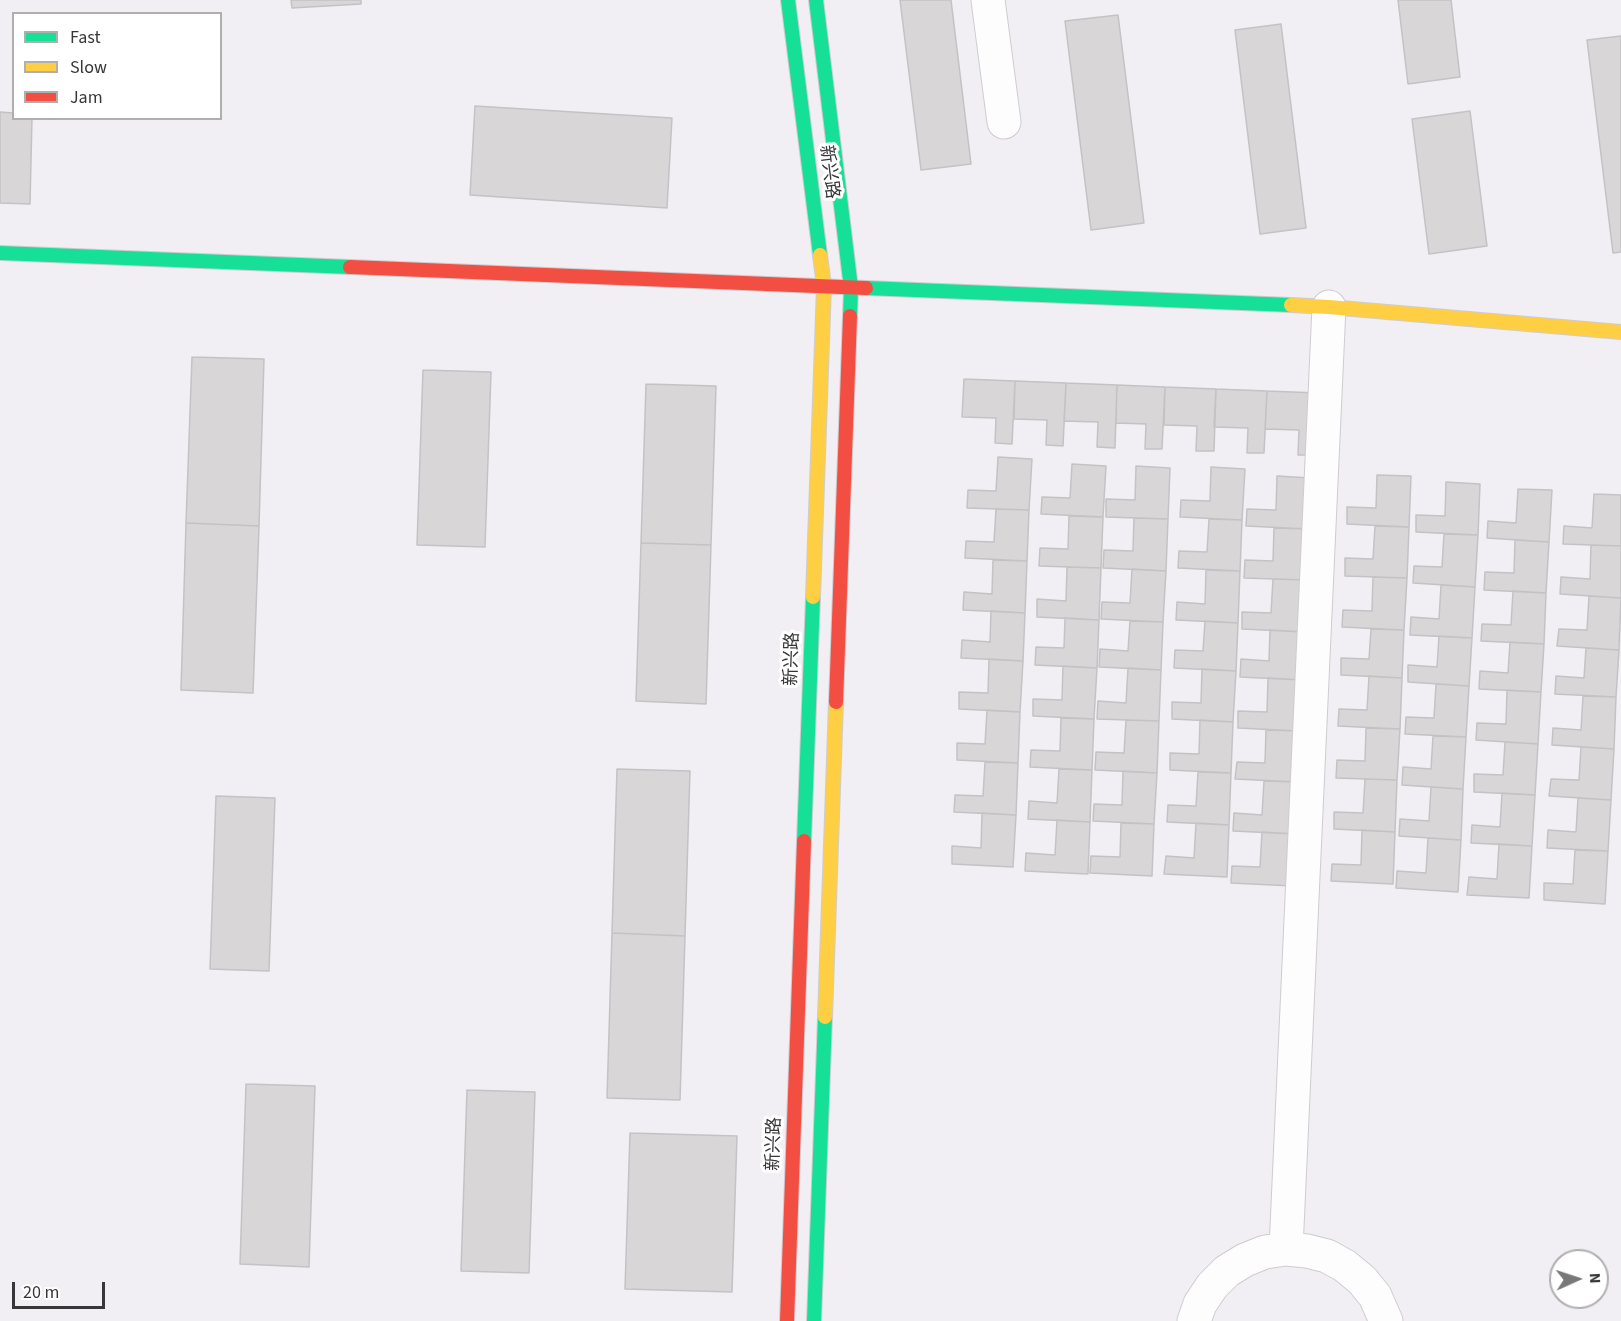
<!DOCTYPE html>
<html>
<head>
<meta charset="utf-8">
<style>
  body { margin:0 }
  #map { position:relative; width:1621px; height:1321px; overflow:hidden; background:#f1eff3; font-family:"Source Sans 3",sans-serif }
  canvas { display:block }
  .legend { position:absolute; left:12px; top:12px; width:210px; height:108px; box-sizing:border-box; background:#fff; border:2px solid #afafaf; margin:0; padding:8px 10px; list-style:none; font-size:18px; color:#373638 }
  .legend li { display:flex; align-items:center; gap:12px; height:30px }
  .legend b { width:30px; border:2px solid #afafaf }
  .north { position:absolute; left:1549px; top:1249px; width:60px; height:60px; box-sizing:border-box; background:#fff; border:2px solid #afafaf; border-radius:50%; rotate:87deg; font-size:16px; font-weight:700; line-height:24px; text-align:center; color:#373638 }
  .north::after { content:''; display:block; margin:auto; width:21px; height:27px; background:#787779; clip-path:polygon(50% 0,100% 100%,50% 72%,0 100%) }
  .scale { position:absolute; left:12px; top:1282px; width:93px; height:27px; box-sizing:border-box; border:3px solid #373638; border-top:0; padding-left:8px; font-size:18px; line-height:21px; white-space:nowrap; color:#373638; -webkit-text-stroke:4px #fff; paint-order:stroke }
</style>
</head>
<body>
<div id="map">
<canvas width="1621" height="1321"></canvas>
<ul class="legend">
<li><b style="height:8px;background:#16e098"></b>Fast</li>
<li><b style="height:8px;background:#ffcf43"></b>Slow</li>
<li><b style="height:8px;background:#f24e42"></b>Jam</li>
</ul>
<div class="north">N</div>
<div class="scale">20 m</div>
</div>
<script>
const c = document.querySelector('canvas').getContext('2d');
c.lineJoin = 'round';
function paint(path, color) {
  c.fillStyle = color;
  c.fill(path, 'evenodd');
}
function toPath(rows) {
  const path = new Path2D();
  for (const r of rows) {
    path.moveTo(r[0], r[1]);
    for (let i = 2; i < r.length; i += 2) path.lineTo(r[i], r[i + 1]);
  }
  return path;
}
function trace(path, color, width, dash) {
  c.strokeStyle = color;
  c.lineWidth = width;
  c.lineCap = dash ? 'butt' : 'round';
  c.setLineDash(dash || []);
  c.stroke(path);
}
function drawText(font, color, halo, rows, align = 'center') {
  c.font = font + ' "Source Sans 3","Noto Sans SC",sans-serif';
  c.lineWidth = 6;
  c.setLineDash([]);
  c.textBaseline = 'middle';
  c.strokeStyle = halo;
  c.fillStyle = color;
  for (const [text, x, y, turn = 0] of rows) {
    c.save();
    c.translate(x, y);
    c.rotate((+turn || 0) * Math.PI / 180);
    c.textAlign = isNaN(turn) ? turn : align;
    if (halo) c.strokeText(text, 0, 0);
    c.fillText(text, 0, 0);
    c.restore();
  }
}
const building = toPath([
  [291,0,361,0,361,4,292,8,291,0],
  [900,0,951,0,971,164,921,170,900,0],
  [1398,0,1451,0,1460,77,1408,84,1398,0],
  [1118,15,1144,223,1091,230,1065,21,1118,15],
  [1281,24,1306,228,1260,234,1235,30,1281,24],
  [1621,36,1621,252,1613,253,1587,40,1621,36],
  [475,106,672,118,667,208,470,195,475,106],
  [1470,111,1487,246,1429,254,1412,119,1470,111],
  [0,112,14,113,14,118,32,118,30,204,0,203,0,112],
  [192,357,264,359,259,526,186,523,192,357],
  [423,370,491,372,485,547,417,545,423,370],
  [964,379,1015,381,1012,444,995,443,996,418,962,417,964,379],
  [1015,381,1066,383,1063,446,1046,445,1047,420,1014,419,1015,381],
  [1066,383,1117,385,1115,448,1097,447,1098,422,1064,421,1066,383],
  [646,384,716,386,711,545,641,543,646,384],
  [1117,385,1165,387,1162,449,1145,449,1146,424,1116,423,1117,385],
  [1165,387,1216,389,1214,451,1196,451,1197,426,1164,425,1165,387],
  [1216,389,1267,391,1264,453,1247,453,1248,428,1214,427,1216,389],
  [1267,391,1318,393,1316,455,1298,455,1299,430,1265,429,1267,391],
  [998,457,1032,459,1029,510,967,508,968,490,996,491,998,457],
  [1072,464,1106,466,1103,517,1041,514,1042,497,1070,498,1072,464],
  [1136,466,1170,468,1168,519,1106,517,1106,499,1135,500,1136,466],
  [1211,467,1245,469,1242,520,1180,517,1181,500,1210,501,1211,467],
  [1377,475,1411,476,1409,527,1347,524,1347,507,1376,508,1377,475],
  [1277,476,1311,478,1308,529,1246,526,1247,509,1276,510,1277,476],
  [1446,482,1480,484,1478,535,1416,532,1416,515,1445,516,1446,482],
  [1518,489,1552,490,1549,542,1487,538,1488,521,1516,523,1518,489],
  [1594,494,1621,495,1621,546,1563,544,1564,526,1592,528,1594,494],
  [996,509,1029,510,1027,561,965,558,966,541,994,542,996,509],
  [1069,516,1103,517,1101,568,1039,566,1040,548,1068,549,1069,516],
  [1134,518,1168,519,1166,571,1103,568,1104,550,1133,551,1134,518],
  [1209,519,1242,520,1240,571,1178,568,1179,551,1207,552,1209,519],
  [186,523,259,526,253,693,181,690,186,523],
  [1375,526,1409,527,1407,578,1345,576,1345,558,1373,559,1375,526],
  [1274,528,1308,529,1306,580,1244,578,1245,560,1273,561,1274,528],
  [1444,534,1478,535,1475,587,1413,583,1414,566,1442,567,1444,534],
  [1515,540,1549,542,1546,593,1484,590,1485,572,1514,573,1515,540],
  [641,543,711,545,706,704,636,701,641,543],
  [1591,545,1621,546,1621,598,1560,594,1561,577,1590,579,1591,545],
  [993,560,1027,561,1025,613,963,610,964,592,992,594,993,560],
  [1067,567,1101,568,1099,620,1037,617,1037,599,1066,601,1067,567],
  [1132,569,1166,571,1163,622,1101,619,1102,602,1130,603,1132,569],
  [1206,570,1240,571,1238,623,1176,620,1177,602,1205,604,1206,570],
  [1373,577,1407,578,1404,630,1342,627,1343,610,1372,611,1373,577],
  [1273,579,1306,580,1304,632,1242,629,1242,612,1271,613,1273,579],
  [1441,585,1475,587,1472,638,1410,635,1411,617,1439,619,1441,585],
  [1513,591,1546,593,1544,644,1481,641,1482,624,1511,625,1513,591],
  [1589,596,1621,598,1619,650,1557,646,1559,629,1587,630,1589,596],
  [991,611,1025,613,1023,661,961,658,962,640,990,642,991,611],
  [1065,618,1099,620,1097,668,1035,665,1036,647,1064,648,1065,618],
  [1130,621,1163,622,1161,670,1099,667,1100,649,1128,651,1130,621],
  [1205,621,1238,623,1236,671,1174,668,1175,650,1203,651,1205,621],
  [1371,629,1404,630,1402,678,1341,675,1341,658,1369,659,1371,629],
  [1270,630,1304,632,1302,680,1240,677,1241,659,1269,661,1270,630],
  [1439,636,1472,638,1469,686,1408,682,1408,665,1437,667,1439,636],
  [1510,642,1544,644,1541,692,1479,689,1480,671,1508,673,1510,642],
  [1586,648,1619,650,1616,697,1555,694,1556,676,1584,678,1586,648],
  [989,659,1023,661,1020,712,959,709,959,692,988,693,989,659],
  [1063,666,1097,668,1094,719,1033,716,1033,699,1062,700,1063,666],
  [1128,668,1161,670,1159,721,1097,719,1098,701,1126,703,1128,668],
  [1202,669,1236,671,1233,722,1172,719,1172,702,1201,703,1202,669],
  [1369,676,1402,678,1400,729,1338,726,1339,709,1367,710,1369,676],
  [1268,678,1302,680,1299,731,1238,728,1238,711,1267,712,1268,678],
  [1436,684,1469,686,1466,737,1405,734,1406,717,1434,718,1436,684],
  [1507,690,1541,692,1538,744,1476,740,1477,723,1506,724,1507,690],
  [1583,696,1616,697,1614,749,1552,745,1553,728,1581,730,1583,696],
  [987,710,1020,712,1018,763,957,760,957,743,985,744,987,710],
  [1061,718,1094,719,1092,770,1030,767,1031,750,1060,751,1061,718],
  [1126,720,1159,721,1157,773,1095,770,1096,752,1124,753,1126,720],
  [1200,720,1233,722,1231,773,1170,770,1170,753,1199,754,1200,720],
  [1366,728,1400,729,1397,780,1336,778,1337,760,1365,761,1366,728],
  [1266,730,1299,731,1297,782,1235,779,1237,762,1265,763,1266,730],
  [1433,736,1466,737,1463,789,1402,785,1403,767,1431,769,1433,736],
  [1505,742,1538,744,1535,795,1474,792,1474,774,1503,775,1505,742],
  [1581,747,1614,749,1611,800,1549,796,1551,779,1579,780,1581,747],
  [985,762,1018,763,1016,815,954,812,955,795,983,796,985,762],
  [617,769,690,771,685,936,612,933,617,769],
  [1059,769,1092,770,1090,822,1028,819,1029,801,1057,803,1059,769],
  [1123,771,1157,773,1154,824,1093,821,1094,804,1122,805,1123,771],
  [1198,772,1231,773,1229,825,1167,822,1168,805,1196,806,1198,772],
  [1365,779,1397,780,1395,832,1334,829,1334,812,1363,813,1365,779],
  [1264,781,1297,782,1295,834,1233,831,1234,813,1262,815,1264,781],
  [1431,787,1463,789,1461,840,1399,836,1400,819,1429,821,1431,787],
  [1502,793,1535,795,1532,846,1471,843,1472,825,1500,827,1502,793],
  [216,796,275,798,269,971,210,969,216,796],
  [1578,798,1611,800,1608,851,1547,848,1548,830,1576,832,1578,798],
  [982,813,1016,815,1013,867,952,864,952,846,981,848,982,813],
  [1057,820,1090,822,1088,874,1025,871,1026,853,1055,855,1057,820],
  [1121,823,1154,824,1152,876,1090,873,1091,856,1120,857,1121,823],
  [1196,823,1229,825,1227,877,1164,874,1166,856,1194,858,1196,823],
  [1362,830,1395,832,1393,884,1331,881,1332,864,1361,865,1362,830],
  [1262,832,1295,834,1293,886,1231,883,1232,866,1260,867,1262,832],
  [1428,838,1461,840,1458,892,1396,888,1397,871,1426,873,1428,838],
  [1499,844,1532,846,1529,898,1467,895,1469,877,1497,879,1499,844],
  [1575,850,1608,851,1605,904,1544,900,1544,883,1573,884,1575,850],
  [612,933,685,936,680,1100,607,1098,612,933],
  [246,1084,315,1086,309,1267,240,1264,246,1084],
  [467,1090,535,1092,529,1273,461,1271,467,1090],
  [630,1133,737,1136,732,1292,625,1289,630,1133]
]);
paint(building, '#d8d6d7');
trace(building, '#c4c2c4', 1.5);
const street = toPath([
  [988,0,1004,122],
  [1286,1249,1329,307],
  [1194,1321,1200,1304,1212,1286,1227,1271,1245,1260,1265,1252,1286,1249,1307,1251,1327,1256,1345,1266,1362,1280,1375,1296,1386,1321]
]);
const fast = toPath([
  [788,0,820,255],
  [816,0,851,288,850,316],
  [0,253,350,267],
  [866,288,1291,305],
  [804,841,813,597],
  [814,1321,825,1017]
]);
const slow = toPath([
  [1291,305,1329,307,1621,332],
  [813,597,824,286,820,255],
  [825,1017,836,702]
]);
const jam = toPath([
  [350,267,866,288],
  [836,702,850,316],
  [787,1321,804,841]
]);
trace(street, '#cecccf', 35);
trace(fast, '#cecccf', 16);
trace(slow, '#cecccf', 16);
trace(jam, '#cecccf', 16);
trace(street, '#fdfdfd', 33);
trace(fast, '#16e098', 14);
trace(slow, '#ffcf43', 14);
trace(jam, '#f24e42', 14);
drawText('18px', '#373638', '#fff', [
  ["新兴路",828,172,83],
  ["新兴路",793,659,-88],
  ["新兴路",775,1144,-88]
]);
</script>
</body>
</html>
